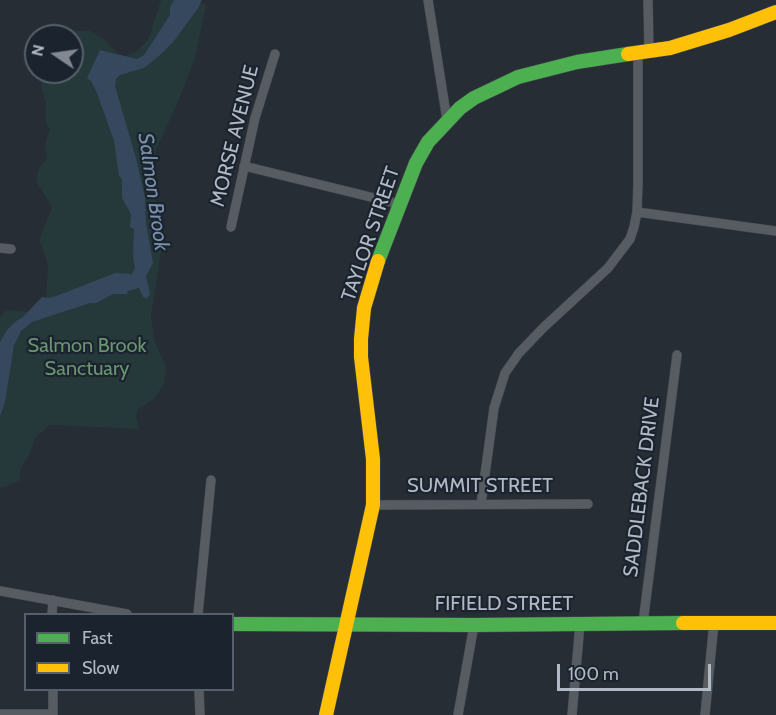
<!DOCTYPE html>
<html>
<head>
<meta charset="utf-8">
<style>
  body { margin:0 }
  #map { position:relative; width:776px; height:715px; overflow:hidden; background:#272d34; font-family:Cabin,sans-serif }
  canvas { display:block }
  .legend { position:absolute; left:24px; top:613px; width:210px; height:78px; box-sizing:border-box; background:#1b242e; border:2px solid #57606a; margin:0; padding:8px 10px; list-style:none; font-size:18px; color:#b1b9c5 }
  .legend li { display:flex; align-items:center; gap:12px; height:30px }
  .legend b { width:30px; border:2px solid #57606a }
  .north { position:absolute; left:24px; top:24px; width:60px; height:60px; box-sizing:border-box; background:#1b242e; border:2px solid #57606a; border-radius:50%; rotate:283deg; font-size:16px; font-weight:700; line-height:24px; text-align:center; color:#b1b9c5 }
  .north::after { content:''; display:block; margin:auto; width:21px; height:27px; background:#818892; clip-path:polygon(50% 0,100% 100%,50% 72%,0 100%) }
  .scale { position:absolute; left:557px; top:664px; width:154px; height:27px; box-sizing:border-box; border:3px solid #b1b9c5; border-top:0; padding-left:8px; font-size:18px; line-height:21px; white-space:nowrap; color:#b1b9c5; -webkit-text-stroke:4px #1b242e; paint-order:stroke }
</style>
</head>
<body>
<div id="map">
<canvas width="776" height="715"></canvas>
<ul class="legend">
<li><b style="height:8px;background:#4caf50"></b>Fast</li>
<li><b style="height:8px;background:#ffc107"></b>Slow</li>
</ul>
<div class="north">N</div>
<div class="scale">100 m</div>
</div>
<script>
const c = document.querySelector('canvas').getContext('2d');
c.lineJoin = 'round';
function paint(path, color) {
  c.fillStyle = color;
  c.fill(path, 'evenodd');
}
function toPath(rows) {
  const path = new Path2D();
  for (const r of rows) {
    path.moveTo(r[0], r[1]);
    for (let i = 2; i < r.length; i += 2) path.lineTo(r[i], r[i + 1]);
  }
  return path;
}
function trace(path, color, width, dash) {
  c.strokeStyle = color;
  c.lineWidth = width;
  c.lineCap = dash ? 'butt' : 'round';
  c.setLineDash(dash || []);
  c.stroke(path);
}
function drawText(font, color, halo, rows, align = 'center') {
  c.font = font + ' Cabin,sans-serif';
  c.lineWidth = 4.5;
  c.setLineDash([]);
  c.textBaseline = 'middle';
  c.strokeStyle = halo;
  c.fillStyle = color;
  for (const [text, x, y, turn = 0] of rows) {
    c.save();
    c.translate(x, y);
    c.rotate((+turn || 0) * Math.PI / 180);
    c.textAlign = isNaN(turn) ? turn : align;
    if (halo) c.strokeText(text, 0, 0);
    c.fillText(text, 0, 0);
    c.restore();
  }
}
paint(toPath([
  [161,0,186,0,206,5,195,58,178,102,156,150,153,175,162,245,151,316,154,340,166,367,164,384,153,400,138,409,136,416,139,429,50,425,35,438,29,455,21,467,19,481,0,488,0,317,5,311,9,310,29,312,46,298,48,266,42,246,39,240,52,207,36,181,39,168,47,159,45,143,50,130,46,124,46,104,41,85,43,78,45,72,72,72,72,36,63,36,75,30,90,31,104,39,118,54,100,50,119,59,136,52,149,38]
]), '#25383a');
paint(toPath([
  [174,0,202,0,198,8,174,41,160,55,144,68,120,75,116,79,115,86,136,158,145,198,146,223,153,263,146,276,150,294,147,298,143,297,139,288,128,291,127,294,113,294,96,303,90,303,32,322,21,331,14,345,5,402,0,416,0,342,7,330,16,321,22,318,42,297,50,298,59,295,115,273,132,274,135,268,133,257,134,229,130,227,131,214,122,198,122,179,119,176,114,141,97,93,91,81,87,78,100,50,137,59,144,55,170,15,170,7]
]), '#36485e');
const street = toPath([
  [428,0,447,120],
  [648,0,649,51],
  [244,166,399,204],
  [637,212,776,231],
  [231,227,255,118,275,54],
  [0,248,11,249],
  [481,504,494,408,505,373,519,353,544,327,608,268,630,239,634,227,637,212,638,182,638,53],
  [373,505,588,504],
  [0,591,127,614],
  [52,614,53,600],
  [198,614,211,480],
  [643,623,677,355],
  [53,690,53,715],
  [199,690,200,715],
  [0,714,53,714],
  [458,715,474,625],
  [572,715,580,624],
  [705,715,714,622]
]);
const fast = toPath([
  [378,261,416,163,428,142,460,108,474,98,518,77,577,62,628,54],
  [232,624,474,625,683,623]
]);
const slow = toPath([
  [628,54,670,48,729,30,776,12],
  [683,623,776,623],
  [326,715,373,505,373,459,361,357,361,339,364,308,378,261]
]);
trace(street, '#45494f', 10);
trace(fast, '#45494f', 15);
trace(slow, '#45494f', 15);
trace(street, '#575b62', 9);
trace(fast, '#4caf50', 14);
trace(slow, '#ffc107', 14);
drawText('20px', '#b1b9c5', '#1b242e', [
  ["MORSE AVENUE",235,136,-76],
  ["TAYLOR STREET",371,234,-71],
  ["SUMMIT STREET",480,486],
  ["SADDLEBACK DRIVE",642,487,-83],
  ["FIFIELD STREET",504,604]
]);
drawText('20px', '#699571', '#1b242e', [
  ["Salmon Brook",87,346],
  ["Sanctuary",87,369]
]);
drawText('italic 21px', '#7a91ac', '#1b242e', [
  ["Salmon Brook",153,192,82]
]);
</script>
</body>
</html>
